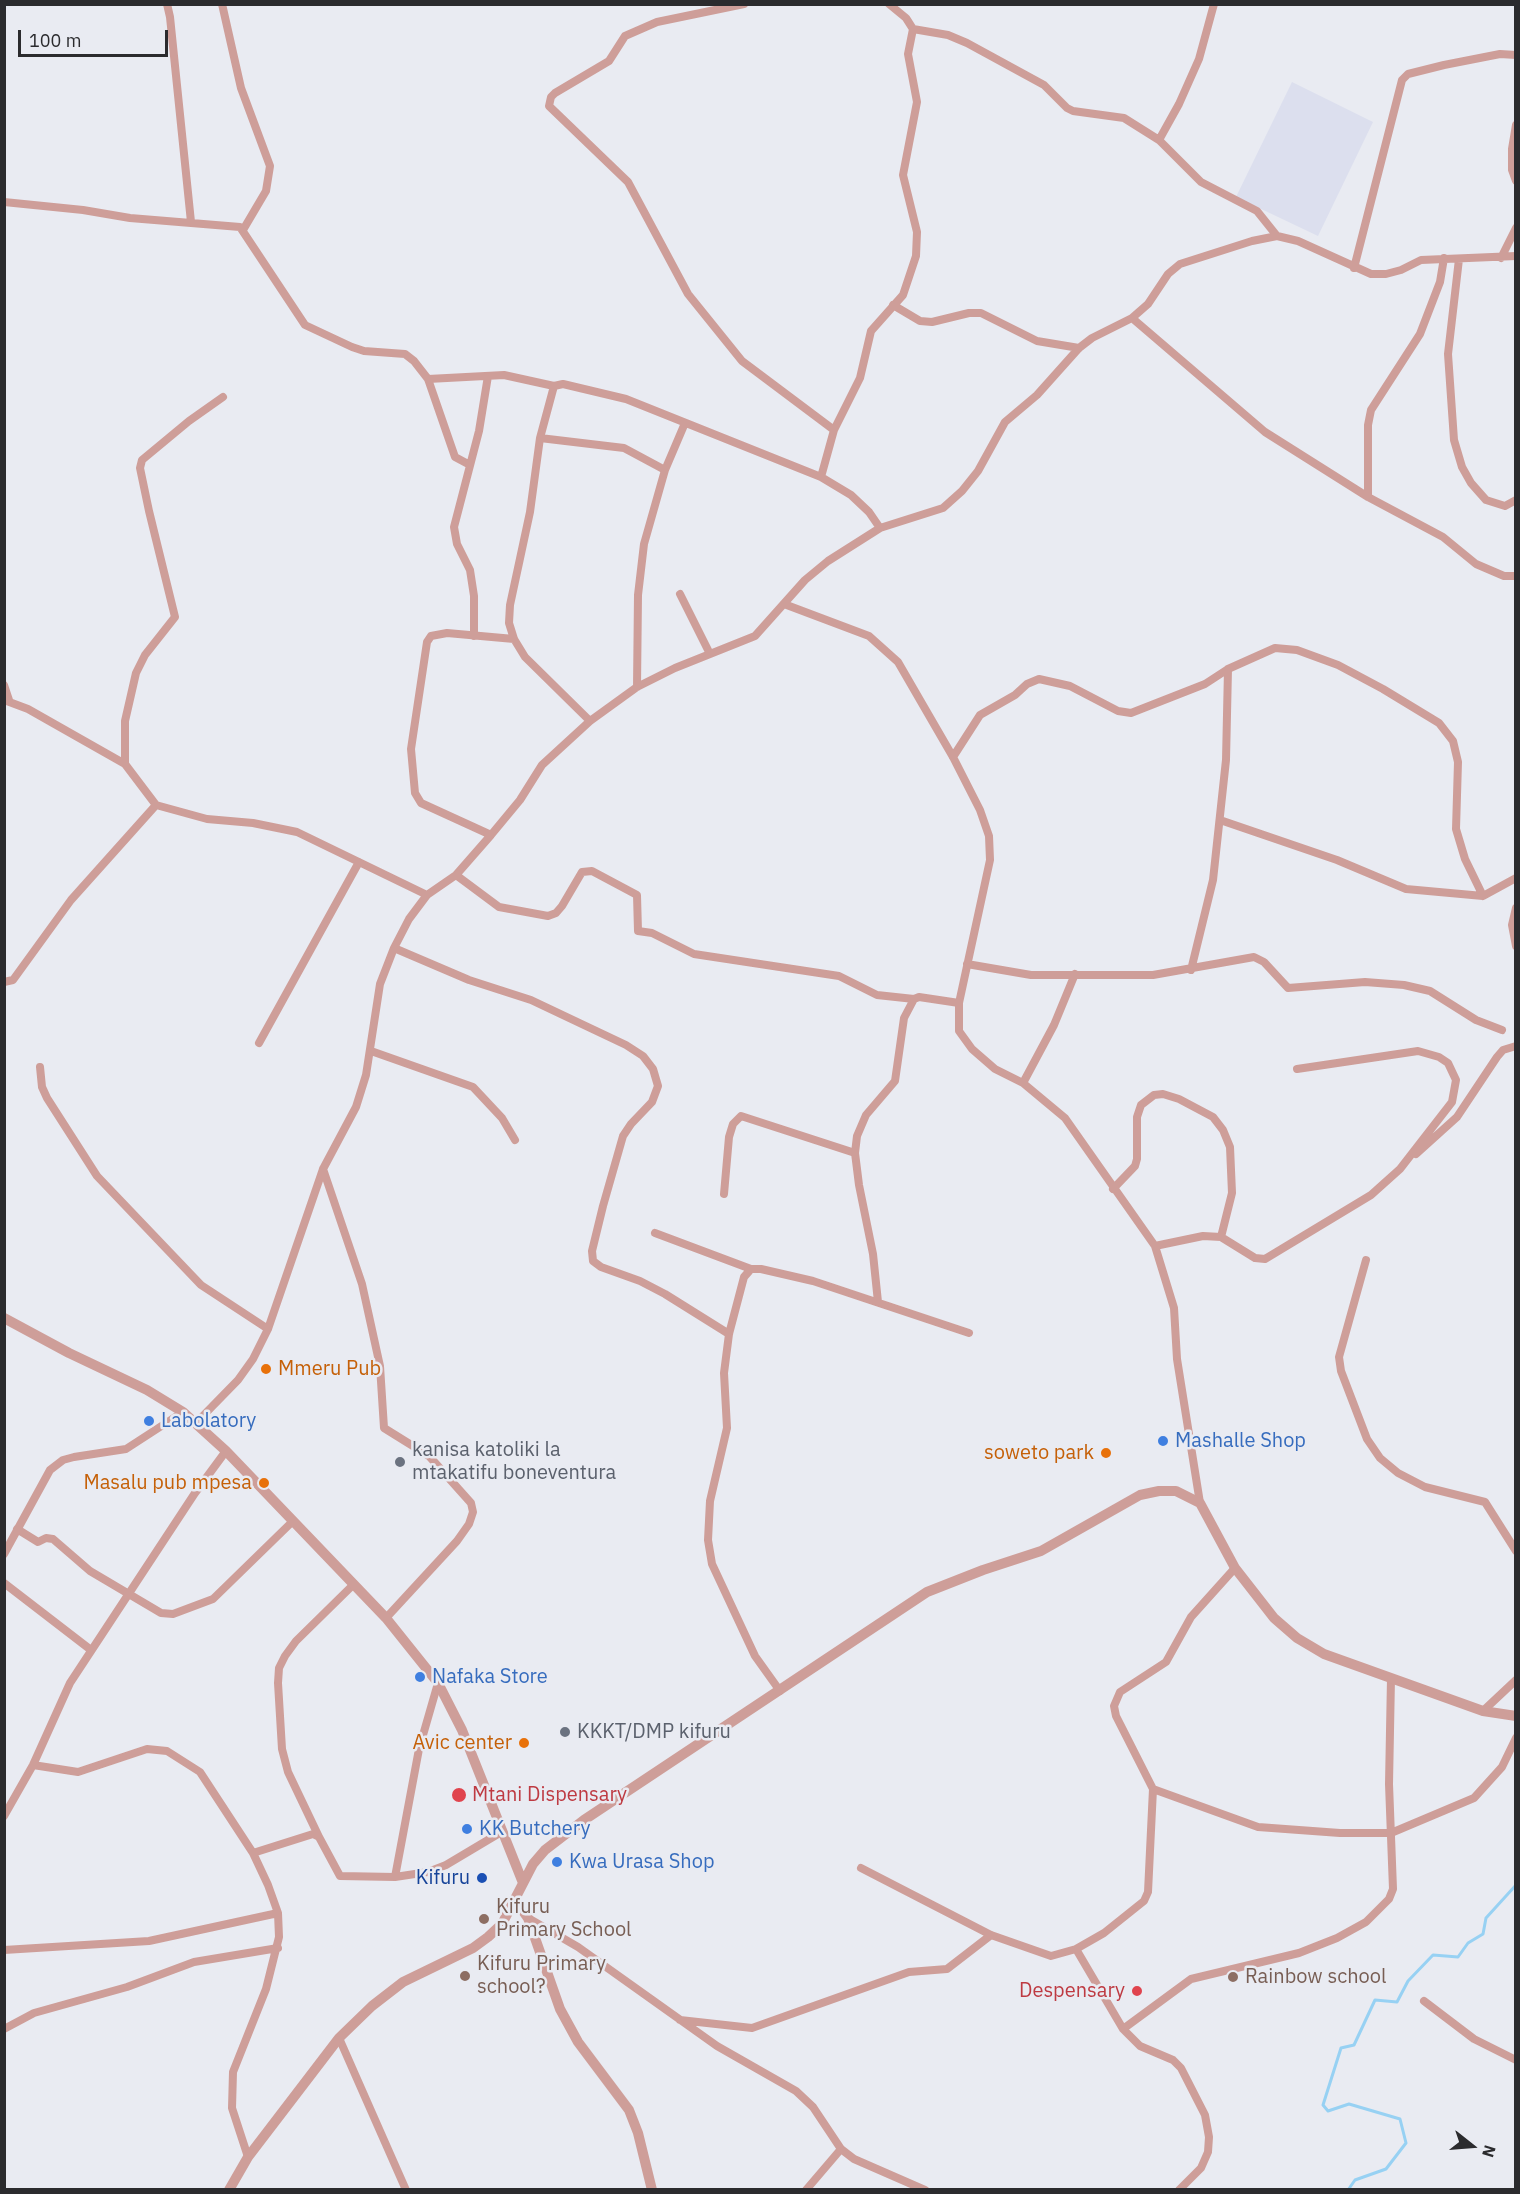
<!DOCTYPE html>
<html>
<head>
<meta charset="utf-8">
<style>
  body { margin:0 }
  #map { position:relative; width:1520px; height:2194px; overflow:hidden; background:#e9ebf2; font-family:"IBM Plex Sans",sans-serif }
  canvas { display:block }
  .frame { position:absolute; inset:0; border:6px solid #2b2b2e; pointer-events:none }
  .north { position:absolute; left:1442px; top:2116px; width:60px; height:60px; -webkit-text-stroke:4px #e9ebf2; paint-order:stroke; rotate:107deg; font-size:16px; font-weight:700; line-height:24px; text-align:center; color:#2b2b2e }
  .north::after { content:''; display:block; margin:auto; width:21px; height:27px; background:#2b2b2e; clip-path:polygon(50% 0,100% 100%,50% 72%,0 100%) }
  .scale { position:absolute; left:18px; top:30px; width:150px; height:27px; box-sizing:border-box; border:3px solid #2b2b2e; border-top:0; padding-left:8px; font-size:18px; line-height:21px; white-space:nowrap; color:#2b2b2e; -webkit-text-stroke:4px #e9ebf2; paint-order:stroke }
</style>
</head>
<body>
<div id="map">
<canvas width="1520" height="2194"></canvas>
<div class="frame"></div>
<div class="north">N</div>
<div class="scale">100 m</div>
</div>
<script>
const c = document.querySelector('canvas').getContext('2d');
c.lineJoin = 'round';
function paint(path, color) {
  c.fillStyle = color;
  c.fill(path, 'evenodd');
}
function toPath(rows) {
  const path = new Path2D();
  for (const r of rows) {
    path.moveTo(r[0], r[1]);
    for (let i = 2; i < r.length; i += 2) path.lineTo(r[i], r[i + 1]);
  }
  return path;
}
function trace(path, color, width, dash) {
  c.strokeStyle = color;
  c.lineWidth = width;
  c.lineCap = dash ? 'butt' : 'round';
  c.setLineDash(dash || []);
  c.stroke(path);
}
function drawText(font, color, halo, rows, align = 'center') {
  c.font = font + ' "IBM Plex Sans",sans-serif';
  c.lineWidth = 5;
  c.setLineDash([]);
  c.textBaseline = 'middle';
  c.strokeStyle = halo;
  c.fillStyle = color;
  for (const [text, x, y, turn = 0] of rows) {
    c.save();
    c.translate(x, y);
    c.rotate((+turn || 0) * Math.PI / 180);
    c.textAlign = isNaN(turn) ? turn : align;
    if (halo) c.strokeText(text, 0, 0);
    c.fillText(text, 0, 0);
    c.restore();
  }
}
paint(toPath([
  [1292,82,1373,122,1318,236,1236,197]
]), '#dcdfee');
trace(toPath([
  [1348,2190,1355,2180,1386,2169,1406,2143,1400,2119,1349,2104,1328,2111,1323,2105,1341,2048,1354,2045,1375,2000,1397,2002,1408,1981,1433,1955,1458,1957,1468,1943,1483,1934,1486,1918,1516,1885]
]), '#97d1f3', 3);
trace(toPath([
  [167,4,170,17,191,222],
  [222,4,241,88,270,166,266,191,243,230],
  [744,4,657,22,625,36,609,61,555,93,551,97,549,106,628,182,688,294,742,361,834,430],
  [913,29,948,35,967,43,1044,85,1067,108,1073,111,1124,118,1159,140,1201,182,1257,211,1277,236],
  [1516,125,1512,149,1512,170,1516,181],
  [1159,140,1179,104,1199,59,1214,4],
  [4,202,83,210,130,218,240,227,305,325,352,347,364,351,405,354,414,361,428,379,455,457,470,465],
  [1501,258,1516,228],
  [1459,259,1448,354,1454,440,1462,467,1471,483,1486,500,1505,506,1516,500],
  [1354,268,1402,80,1408,74,1444,65,1500,54,1516,55],
  [893,305,920,321,932,322,969,313,981,313,1037,341,1079,348],
  [1132,318,1265,432,1368,497,1443,537,1476,564,1504,576,1516,576],
  [428,379,504,375,554,386],
  [540,438,624,448,665,470],
  [821,477,834,430,860,378,871,331,903,295,916,256,917,232,903,175,917,102,908,54,913,29,906,18,889,4],
  [1368,497,1368,425,1371,410,1420,334,1440,282,1444,258],
  [680,594,710,654],
  [784,604,869,636,898,662,953,757,980,810,989,836,990,860,959,1003,959,1031,972,1049,995,1069,1023,1083,1065,1118,1155,1246,1174,1308,1177,1359,1200,1503],
  [474,636,474,596,470,570,457,544,454,527,479,431,488,376],
  [4,685,9,700],
  [637,687,638,595,644,544,665,470,685,423],
  [4,700,28,709,125,764,156,805,207,819,253,823,297,832,427,895],
  [590,721,525,657,514,639,509,623,510,605,530,512,540,438,554,386,563,384,626,399,821,477,851,495,869,512,880,528],
  [953,757,980,715,1015,695,1027,684,1039,679,1070,686,1118,711,1131,713,1205,684,1228,669,1275,648,1297,650,1338,665,1383,689,1439,723,1453,741,1458,762,1456,829,1465,859,1483,896],
  [125,764,125,721,136,673,145,655,175,617,149,511,140,468,142,460,189,421,223,397],
  [1220,820,1337,860,1406,889,1483,896,1516,878],
  [491,835,421,803,415,793,411,749,427,642,431,636,447,633,514,639],
  [456,875,499,907,548,916,556,913,562,906,582,872,592,871,637,895,638,931,652,933,694,954,839,976,877,995,914,999],
  [1516,908,1512,925,1516,946],
  [394,948,469,980,531,1000,626,1045,643,1056,653,1069,658,1086,652,1102,631,1124,623,1136,603,1206,592,1251,593,1261,601,1267,640,1281,665,1294,729,1334],
  [967,964,1031,975,1153,975,1254,957,1264,962,1288,988,1365,982,1404,985,1430,991,1476,1020,1502,1030],
  [1191,970,1213,880,1226,760,1228,669],
  [4,982,13,980,71,900,156,805],
  [259,1043,359,862],
  [371,1051,473,1087,502,1118,515,1140],
  [40,1067,42,1087,47,1098,97,1176,201,1285,268,1329],
  [1023,1083,1054,1025,1075,974],
  [1416,1154,1457,1117,1497,1057,1503,1050,1516,1046],
  [323,1169,362,1284,380,1366,384,1428,429,1456,471,1503,473,1512,469,1524,457,1541,386,1618],
  [1113,1189,1135,1166,1137,1159,1137,1117,1141,1105,1154,1095,1163,1094,1179,1099,1213,1117,1223,1130,1230,1147,1232,1193,1221,1237],
  [724,1194,729,1137,733,1124,741,1116,855,1153],
  [655,1233,751,1269],
  [1155,1246,1203,1236,1221,1237,1255,1258,1265,1259,1371,1195,1400,1169,1452,1102,1456,1080,1448,1063,1439,1057,1418,1051,1297,1069],
  [1366,1260,1339,1357,1341,1371,1367,1439,1380,1458,1398,1473,1425,1487,1485,1502,1516,1551],
  [878,1302,873,1254,859,1185,855,1153,857,1136,866,1115,895,1081,904,1018,914,999,919,997,959,1003],
  [196,1423,238,1380,253,1359,268,1329,323,1169,356,1107,366,1075,380,984,394,948,409,919,427,895,456,875,491,835,520,800,542,765,590,721,637,687,675,668,755,636,805,580,828,561,880,528,943,508,962,491,978,471,1005,422,1037,395,1079,348,1092,338,1132,318,1148,304,1168,274,1180,264,1252,241,1277,236,1298,241,1371,274,1386,274,1401,270,1421,260,1516,256],
  [17,1529,38,1542,46,1538,53,1539,90,1571,161,1613,173,1614,213,1599,293,1521],
  [4,1554,50,1470,63,1460,74,1457,126,1449,183,1412],
  [4,1583,91,1650],
  [780,1691,755,1656,712,1564,708,1540,710,1501,727,1428,724,1373,729,1334,744,1277,751,1269,761,1269,813,1281,969,1333],
  [1483,1711,1516,1680],
  [33,1765,78,1772,147,1749,167,1751,200,1772,253,1853,268,1885,278,1913,279,1937,266,1989,233,2072,232,2108,248,2157],
  [1153,1789,1258,1827,1340,1833,1391,1833,1474,1798,1502,1767,1516,1738],
  [4,1816,33,1765,70,1683,195,1493,226,1451],
  [319,1837,288,1772,282,1749,278,1683,279,1668,285,1656,296,1641,354,1584],
  [253,1853,313,1834,319,1837,340,1876,395,1877,428,1872,446,1865,503,1831],
  [861,1868,991,1935,1051,1956,1076,1949,1104,1933,1144,1901,1148,1892,1153,1789,1116,1716,1114,1706,1120,1692,1166,1662,1191,1617,1235,1568],
  [395,1877,419,1749,438,1683],
  [528,1918,578,1947,717,2046,796,2091,813,2107,841,2149,854,2159,925,2190],
  [1076,1949,1123,2029,1140,2046,1173,2060,1181,2068,1205,2115,1209,2137,1208,2152,1201,2168,1179,2190],
  [4,1950,149,1941,278,1913],
  [1424,2001,1474,2039,1516,2060],
  [680,2020,752,2028,909,1972,947,1969,991,1935],
  [4,2029,34,2013,127,1987,194,1962,278,1948],
  [1123,2029,1191,1979,1299,1953,1337,1938,1366,1922,1389,1899,1393,1889,1389,1784,1391,1678],
  [339,2038,406,2190],
  [806,2190,841,2149]
]), '#ce9e99', 8);
trace(toPath([
  [4,1318,69,1353,147,1390,183,1412,226,1451,386,1618,438,1683,462,1730,523,1883],
  [516,1901,528,1918,560,2009,578,2042,629,2110,638,2133,652,2190],
  [229,2190,248,2157,339,2038,372,2006,403,1982,473,1948,488,1937,502,1924,533,1864,545,1850,584,1820,927,1592,983,1570,1041,1551,1140,1495,1159,1491,1176,1491,1200,1503,1235,1568,1274,1618,1297,1638,1324,1654,1483,1711,1516,1716]
]), '#ce9e99', 10);
for (const [x, y, r, color] of [
  [266,1369,6,"#e8710a"],
  [149,1421,6,"#3f7fe0"],
  [1163,1441,6,"#3f7fe0"],
  [1106,1453,6,"#e8710a"],
  [400,1462,6,"#6b7280"],
  [264,1483,6,"#e8710a"],
  [420,1677,6,"#3f7fe0"],
  [565,1732,6,"#6b7280"],
  [524,1743,6,"#e8710a"],
  [459,1795,8,"#e0444e"],
  [467,1829,6,"#3f7fe0"],
  [557,1862,6,"#3f7fe0"],
  [482,1878,6,"#1a4fb4"],
  [484,1919,6,"#8d6e63"],
  [465,1976,6,"#8d6e63"],
  [1233,1977,6,"#8d6e63"],
  [1137,1991,6,"#e0444e"]
]) {
  const dot = new Path2D();
  dot.arc(x, y, r, 0, 2 * Math.PI);
  c.fillStyle = color;
  c.fill(dot);
  trace(dot, '#e9ebf2', 2);
}
drawText('20px', '#c56008', '#e9ebf2', [
  ["Mmeru Pub",278,1369,"left"],
  ["soweto park",1094,1453],
  ["Masalu pub mpesa",252,1483],
  ["Avic center",512,1743]
], 'right');
drawText('20px', '#366cbe', '#e9ebf2', [
  ["Labolatory",161,1421],
  ["Mashalle Shop",1175,1441],
  ["Nafaka Store",432,1677],
  ["KK Butchery",479,1829],
  ["Kwa Urasa Shop",569,1862]
], 'left');
drawText('20px', '#5b616d', '#e9ebf2', [
  ["kanisa katoliki la",412,1450],
  ["mtakatifu boneventura",412,1473],
  ["KKKT/DMP kifuru",577,1732]
], 'left');
drawText('20px', '#be3a42', '#e9ebf2', [
  ["Mtani Dispensary",472,1795],
  ["Despensary",1125,1991,"right"]
], 'left');
drawText('20px', '#164399', '#e9ebf2', [
  ["Kifuru",470,1878]
], 'right');
drawText('20px', '#785e54', '#e9ebf2', [
  ["Kifuru",496,1907],
  ["Primary School",496,1930],
  ["Kifuru Primary",477,1964],
  ["school?",477,1987],
  ["Rainbow school",1245,1977]
], 'left');
</script>
</body>
</html>
